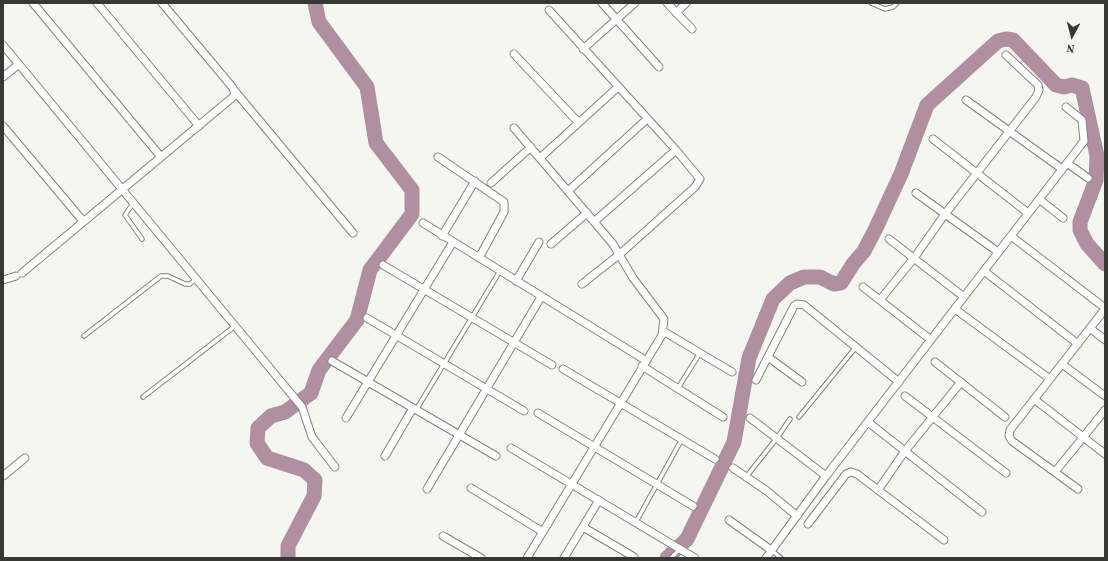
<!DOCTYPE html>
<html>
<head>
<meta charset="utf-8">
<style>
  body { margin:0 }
  #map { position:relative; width:1108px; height:561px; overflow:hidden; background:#f5f6f0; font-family:"Source Serif 4",serif }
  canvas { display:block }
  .frame { position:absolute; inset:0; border:4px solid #373735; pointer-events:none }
  .north { position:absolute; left:1052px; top:16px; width:40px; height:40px; -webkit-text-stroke:3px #f5f6f0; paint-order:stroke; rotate:187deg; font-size:11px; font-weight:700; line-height:16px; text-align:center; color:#373735 }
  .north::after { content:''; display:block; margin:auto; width:14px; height:18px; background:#373735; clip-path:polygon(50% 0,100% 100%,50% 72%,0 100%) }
</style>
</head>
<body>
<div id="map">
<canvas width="1108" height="561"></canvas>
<div class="frame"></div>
<div class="north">N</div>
</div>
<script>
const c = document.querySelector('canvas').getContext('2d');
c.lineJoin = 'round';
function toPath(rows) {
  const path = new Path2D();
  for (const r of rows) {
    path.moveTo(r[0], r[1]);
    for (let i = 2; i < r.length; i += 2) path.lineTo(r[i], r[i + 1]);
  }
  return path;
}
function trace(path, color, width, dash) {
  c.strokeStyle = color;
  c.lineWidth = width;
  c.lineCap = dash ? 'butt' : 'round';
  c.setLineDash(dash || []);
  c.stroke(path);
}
trace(toPath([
  [288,558,288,546,314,496,315,480,304,470,267,458,257,443,258,428,271,416,285,412,311,393,319,370,357,320,370,270,412,214,412,190,376,143,367,87,319,22,315,3],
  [667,558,687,539,734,442,749,358,773,299,790,283,804,277,820,277,834,284,841,283,853,264,864,251,875,230,901,174,927,105,998,41,1006,39,1013,40,1056,85,1064,87,1072,85,1082,88,1097,156,1096,180,1080,222,1080,230,1087,244,1105,264]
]), '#b090a0', 15);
const lane = toPath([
  [871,3,885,9,893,7,897,3],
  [134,202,125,215,142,239],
  [84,336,161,276,168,276,185,284,190,284,196,279],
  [678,388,700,353],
  [143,397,235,326],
  [416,410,500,271],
  [799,417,856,347],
  [746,477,777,438,790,419],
  [636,522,682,439],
  [771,550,781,558],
  [671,558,680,549]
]);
const street = toPath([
  [33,3,161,157],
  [97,3,199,126],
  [602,3,659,67],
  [667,3,692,29],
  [549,10,676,150,700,179,695,187,620,254,582,284],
  [676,13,686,3],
  [3,45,302,407,312,437,335,467],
  [583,49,635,3],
  [514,54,578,122],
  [3,77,19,64],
  [234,90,353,233],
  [966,100,1062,169],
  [3,126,83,221],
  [514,128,613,244,633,278,664,319,662,335,527,558],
  [933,139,1028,213],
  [438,157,504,202,504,212,479,258],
  [540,158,618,87],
  [1067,163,1088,178],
  [491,183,531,147],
  [568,191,647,119],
  [916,193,998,252],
  [1039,199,1063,218],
  [595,221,676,150],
  [423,223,645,360],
  [442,236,475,181],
  [1011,236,1105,308],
  [889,239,964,297],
  [551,244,587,213],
  [383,265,552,365],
  [984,271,1078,344],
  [22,273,233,97,235,94,233,88,162,3],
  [3,280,16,276],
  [516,281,539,242],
  [863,287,931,340],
  [880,300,914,258,945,214,1036,97,1039,90,1038,85,1006,55],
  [955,309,1050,379],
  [367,318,524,411],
  [1090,328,1105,340],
  [663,331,732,372],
  [768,357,802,382],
  [332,361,413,408,385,456],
  [935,362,1005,417],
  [1062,364,1105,396],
  [642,366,723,417],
  [563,369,715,459],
  [756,380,794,306,797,304,804,305,899,382],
  [905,396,1006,473],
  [1034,399,1105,454],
  [413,408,496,456],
  [538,413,693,506],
  [346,418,453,242],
  [750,418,826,476],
  [868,422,982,512],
  [511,448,695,558],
  [733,468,767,491,797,516],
  [1055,472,1105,410],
  [3,476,25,458],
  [471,488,543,532],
  [427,489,541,297],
  [1078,489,1012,441,1009,436,1010,430,1105,309],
  [878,490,905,451,961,382],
  [729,520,771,550],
  [808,524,846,474,851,472,857,474,944,540],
  [583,527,634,557],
  [443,536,481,558],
  [564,558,599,500],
  [766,558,826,476,1084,141,1082,120,1066,107]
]);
trace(lane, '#84847f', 5.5);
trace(street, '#84847f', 9);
trace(lane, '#fff', 3.5);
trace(street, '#fff', 7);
</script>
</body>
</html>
